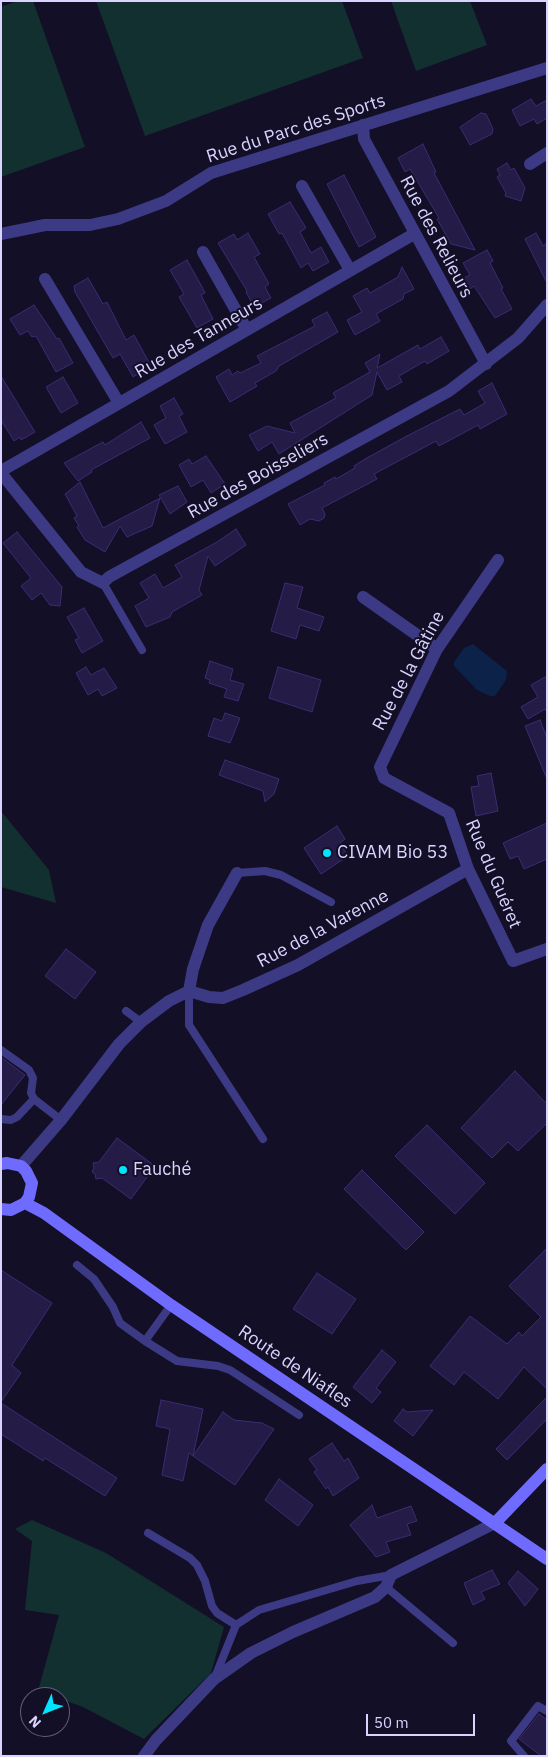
<!DOCTYPE html>
<html>
<head>
<meta charset="utf-8">
<style>
  body { margin:0 }
  #map { position:relative; width:548px; height:1757px; overflow:hidden; background:#130f26; font-family:"IBM Plex Sans",sans-serif }
  canvas { display:block }
  .frame { position:absolute; inset:0; border:2px solid #d9d4ff; pointer-events:none }
  .north { position:absolute; left:20px; top:1687px; width:50px; height:50px; box-sizing:border-box; background:#130f26; border:1px solid #625e7d; border-radius:50%; rotate:226deg; font-size:14px; font-weight:700; line-height:20px; text-align:center; color:#d9d4ff }
  .north::after { content:''; display:block; margin:auto; width:18px; height:22px; background:#00e5ff; clip-path:polygon(50% 0,100% 100%,50% 72%,0 100%) }
  .scale { position:absolute; left:366px; top:1714px; width:109px; height:22px; box-sizing:border-box; border:2px solid #d9d4ff; border-top:0; padding-left:6px; font-size:15px; line-height:18px; white-space:nowrap; color:#d9d4ff; -webkit-text-stroke:4px #130f26; paint-order:stroke }
</style>
</head>
<body>
<div id="map">
<canvas width="548" height="1757"></canvas>
<div class="frame"></div>
<div class="north">N</div>
<div class="scale">50 m</div>
</div>
<script>
const c = document.querySelector('canvas').getContext('2d');
c.lineJoin = 'round';
function paint(path, color) {
  c.fillStyle = color;
  c.fill(path, 'evenodd');
}
function toPath(rows) {
  const path = new Path2D();
  for (const r of rows) {
    path.moveTo(r[0], r[1]);
    for (let i = 2; i < r.length; i += 2) path.lineTo(r[i], r[i + 1]);
  }
  return path;
}
function trace(path, color, width, dash) {
  c.strokeStyle = color;
  c.lineWidth = width;
  c.lineCap = dash ? 'butt' : 'round';
  c.setLineDash(dash || []);
  c.stroke(path);
}
function drawText(font, color, halo, rows, align = 'center') {
  c.font = font + ' "IBM Plex Sans",sans-serif';
  c.lineWidth = 4;
  c.setLineDash([]);
  c.textBaseline = 'middle';
  c.strokeStyle = halo;
  c.fillStyle = color;
  for (const [text, x, y, turn = 0] of rows) {
    c.save();
    c.translate(x, y);
    c.rotate((+turn || 0) * Math.PI / 180);
    c.textAlign = isNaN(turn) ? turn : align;
    if (halo) c.strokeText(text, 0, 0);
    c.fillText(text, 0, 0);
    c.restore();
  }
}
paint(toPath([
  [18,1,33,1,85,147,1,177,1,7],
  [96,1,342,1,363,58,145,136],
  [391,1,470,1,487,45,416,71],
  [1,811,49,870,56,903,1,887],
  [32,1520,106,1553,224,1627,211,1673,144,1739,83,1707,38,1691,59,1615,25,1610,32,1541,15,1529]
]), '#12302f');
paint(toPath([
  [473,644,507,671,506,680,495,696,490,696,477,690,454,666,454,662,464,648]
]), '#0c2248');
const building = toPath([
  [531,99,536,106,547,100,547,118,537,124,534,119,520,126,512,110,531,99],
  [481,113,486,114,493,129,492,134,470,145,460,127,481,113],
  [423,144,436,172,434,173,475,250,451,244,437,219,439,218,410,169,405,172,398,158,423,144],
  [507,163,511,170,514,168,525,188,521,201,505,196,506,193,497,177,500,175,497,169,507,163],
  [344,175,376,237,359,247,327,184,344,175],
  [290,202,306,228,300,232,311,253,321,247,329,262,313,271,308,263,301,268,282,233,279,234,268,214,290,202],
  [248,233,260,254,254,257,269,284,265,287,271,298,254,307,246,292,247,291,218,243,234,234,237,240,248,233],
  [536,233,543,246,547,243,547,283,525,239,536,233],
  [487,250,493,261,490,263,503,288,501,289,512,309,495,318,474,286,470,289,464,278,470,275,463,263,487,250],
  [187,260,201,285,205,293,201,295,213,319,197,328,179,297,184,294,170,270,187,260],
  [402,267,414,289,404,294,403,299,376,314,380,321,355,335,347,320,362,312,353,296,367,288,370,293,398,277,402,267],
  [88,278,103,304,107,302,126,340,134,335,151,366,133,377,120,354,113,358,75,292,74,286,88,278],
  [34,305,57,339,59,338,73,363,56,372,36,336,32,337,28,331,20,335,10,319,34,305],
  [327,312,338,332,279,366,276,371,255,383,257,386,230,402,216,377,229,369,232,375,238,371,240,373,261,363,257,356,315,326,312,320,327,312],
  [441,337,449,351,427,364,425,361,399,376,402,382,387,390,377,372,372,395,279,454,272,442,258,451,249,435,267,426,295,433,290,423,336,398,333,393,370,372,365,363,380,354,377,368,418,345,420,349,441,337],
  [1,376,35,432,21,440,20,437,14,441,1,420,1,376],
  [63,377,78,403,61,413,46,387,63,377],
  [492,383,507,414,480,429,478,425,439,446,436,441,406,457,374,474,377,479,322,508,325,514,324,518,319,521,310,519,300,525,288,504,325,485,324,483,335,477,336,479,355,468,354,466,365,459,405,437,460,409,464,415,485,403,478,391,492,383],
  [174,398,183,414,179,416,187,432,165,444,154,425,166,418,160,406,174,398],
  [141,422,150,438,91,470,92,472,78,481,64,463,103,442,105,445,141,422],
  [206,456,225,484,211,493,203,480,191,487,179,465,189,459,192,464,206,456],
  [80,482,103,528,160,498,152,526,127,537,120,526,105,552,85,540,77,527,79,526,74,518,77,516,65,494,80,482],
  [178,486,187,502,170,514,159,495,178,486],
  [236,529,246,545,215,566,208,556,199,590,202,595,172,612,170,617,146,627,135,606,149,598,140,583,155,574,163,588,182,577,175,565,217,542,236,529],
  [17,532,62,587,60,606,50,605,41,593,32,600,21,586,31,578,3,543,17,532],
  [285,583,303,587,297,608,324,617,319,631,300,625,296,639,271,631,285,583],
  [84,608,103,641,82,653,75,640,79,638,67,617,84,608],
  [210,661,233,669,230,680,244,684,238,701,224,697,227,689,209,683,210,680,205,678,210,661],
  [86,667,91,675,104,668,117,688,102,696,98,689,88,695,76,673,86,667],
  [278,667,321,680,312,712,269,698,278,667],
  [547,676,547,712,545,709,528,719,521,707,538,697,531,685,547,676],
  [225,713,240,718,230,743,208,736,214,718,222,721,225,713],
  [540,720,547,738,547,779,525,726,540,720],
  [225,760,279,779,274,794,265,802,263,791,219,775,225,760],
  [491,773,498,811,476,816,471,787,479,786,477,776,491,773],
  [547,823,547,859,524,869,518,856,510,859,503,843,547,823],
  [337,826,345,839,340,843,348,856,321,874,304,848,337,826],
  [66,949,96,972,75,999,45,976,66,949],
  [1,1057,25,1075,1,1105,1,1057],
  [515,1071,547,1104,547,1123,518,1151,508,1142,492,1158,461,1128,515,1071],
  [427,1125,485,1183,455,1214,395,1156,427,1125],
  [117,1138,155,1166,131,1199,102,1178,96,1179,95,1174,92,1172,94,1168,93,1163,99,1162,117,1138],
  [362,1170,424,1232,406,1250,344,1189,362,1170],
  [547,1248,547,1389,524,1367,498,1399,464,1372,454,1385,430,1366,470,1316,507,1344,519,1332,522,1336,541,1317,509,1286,547,1248],
  [1,1270,52,1303,12,1365,21,1373,1,1402,1,1270],
  [317,1273,356,1299,332,1334,293,1309,317,1273],
  [382,1350,396,1362,376,1388,381,1392,372,1403,353,1387,382,1350],
  [547,1397,547,1419,507,1460,496,1449,547,1397],
  [161,1400,203,1409,193,1456,189,1453,183,1481,162,1475,170,1429,156,1426,161,1400],
  [1,1403,117,1478,105,1496,45,1458,43,1461,1,1434,1,1403],
  [403,1409,407,1412,433,1410,413,1436,394,1421,403,1409],
  [223,1412,234,1420,262,1423,274,1429,235,1485,193,1456,223,1412],
  [332,1443,344,1461,348,1458,359,1478,333,1496,328,1487,326,1489,314,1472,317,1470,309,1459,332,1443],
  [279,1479,313,1505,298,1526,265,1500,279,1479],
  [372,1505,377,1518,411,1506,417,1521,407,1524,411,1535,386,1542,390,1552,376,1557,350,1525,372,1505],
  [492,1570,500,1584,481,1592,485,1599,473,1605,464,1583,492,1570],
  [518,1571,538,1589,525,1606,508,1583,518,1571],
  [539,1714,547,1720,547,1756,541,1756,519,1739,539,1714]
]);
paint(building, '#241b47');
trace(building, '#3b2d73', 1);
trace(toPath([
  [103,583,142,650],
  [237,873,265,871,281,875,331,902],
  [189,991,189,1025,263,1139],
  [126,1011,141,1022],
  [1,1050,29,1070,33,1078,31,1093,34,1099,61,1120],
  [1,1119,11,1120,17,1117,34,1099],
  [77,1265,94,1279,113,1307,120,1323,145,1341,171,1305],
  [145,1341,177,1361,218,1366,230,1370,299,1415],
  [148,1533,190,1558,197,1565,205,1581,212,1606,217,1613,236,1625],
  [386,1587,453,1643],
  [215,1677,236,1625,259,1610,357,1581,391,1575],
  [524,1756,511,1741,538,1706,547,1711]
]), '#3d3a85', 8);
trace(toPath([
  [363,125,364,139,486,364],
  [530,164,547,153],
  [302,186,350,270],
  [1,234,45,225,90,225,118,219,166,201,211,173,547,68],
  [203,252,247,330],
  [45,279,119,403],
  [1,471,414,234],
  [1,473,81,572,103,583,109,577,449,391,518,338,547,305],
  [498,560,437,649,380,767,384,778,449,813,468,869,513,961,547,949],
  [363,597,437,649],
  [189,991,209,997,223,998,243,990,298,965,468,869],
  [21,1166,61,1120,119,1044,141,1022,169,1001,189,991,193,969,208,925,237,873],
  [144,1756,156,1740,214,1679,251,1653,293,1632,375,1597,386,1587,391,1575,495,1523]
]), '#3d3a85', 12);
trace(toPath([
  [1,1164,7,1163,21,1166,26,1171,32,1183,29,1197,25,1203,11,1210,1,1209],
  [25,1203,44,1213,171,1305,547,1559],
  [495,1523,547,1469]
]), '#6f6bff', 12);
for (const [x, y, r, color] of [
  [327,853,5,"#00e5ff"],
  [123,1170,5,"#00e5ff"]
]) {
  const dot = new Path2D();
  dot.arc(x, y, r, 0, 2 * Math.PI);
  c.fillStyle = color;
  c.fill(dot);
  trace(dot, '#130f26', 2);
}
drawText('18px', '#d9d4ff', '#130f26', [
  ["Rue du Parc des Sports",296,129,-18],
  ["Rue des Relieurs",436,237,62],
  ["Rue des Tanneurs",199,338,-30],
  ["Rue des Boisseliers",258,476,-29],
  ["Rue de la Gâtine",409,671,-62],
  ["Rue du Guéret",493,874,67],
  ["Rue de la Varenne",323,929,-28],
  ["Route de Niafles",295,1367,34]
]);
drawText('18px', '#d9d4ff', '#130f26', [
  ["CIVAM Bio 53",337,853],
  ["Fauché",133,1170]
], 'left');
</script>
</body>
</html>
